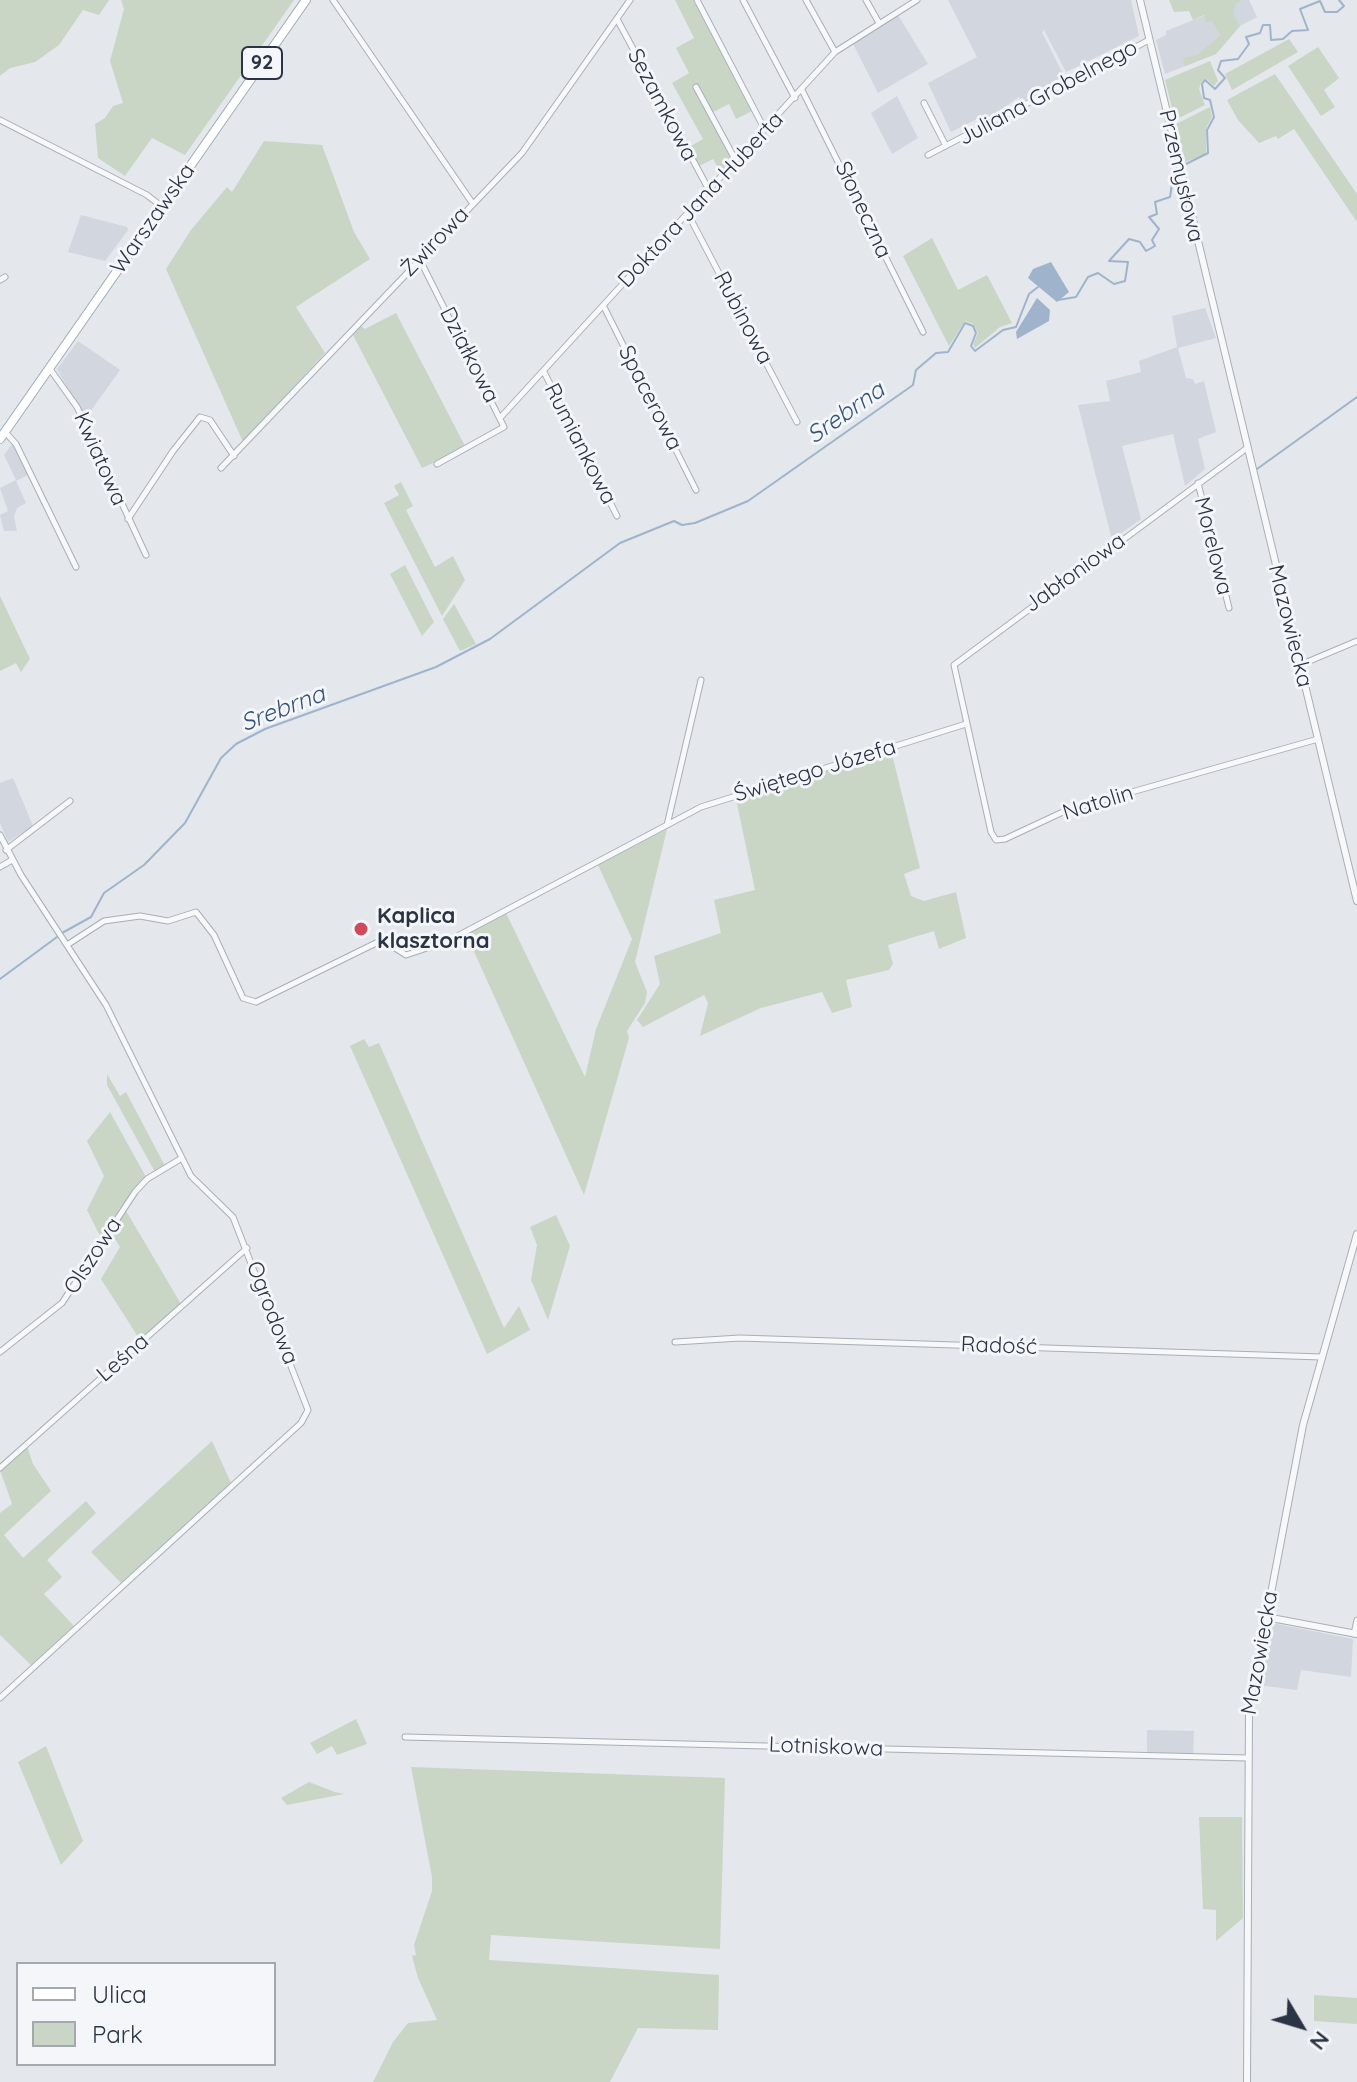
<!DOCTYPE html>
<html>
<head>
<meta charset="utf-8">
<style>
  body { margin:0 }
  #map { position:relative; width:1357px; height:2082px; overflow:hidden; background:#e4e7ec; font-family:Quicksand,sans-serif }
  canvas { display:block }
  .legend { position:absolute; left:16px; top:1962px; width:260px; height:104px; box-sizing:border-box; background:#f4f6f9; border:2px solid #a4a8b1; margin:0; padding:10px 14px; list-style:none; font-size:24px; color:#2b3445 }
  .legend li { display:flex; align-items:center; gap:16px; height:40px }
  .legend b { width:40px; border:2px solid #a4a8b1 }
  .north { position:absolute; left:1261px; top:1986px; width:80px; height:80px; -webkit-text-stroke:6px #f4f6f9; paint-order:stroke; rotate:128deg; font-size:22px; font-weight:700; line-height:32px; text-align:center; color:#2b3445 }
  .north::after { content:''; display:block; margin:auto; width:28px; height:36px; background:#2b3445; clip-path:polygon(50% 0,100% 100%,50% 72%,0 100%) }
</style>
</head>
<body>
<div id="map">
<canvas width="1357" height="2082"></canvas>
<ul class="legend">
<li><b style="height:10px;background:#fff"></b>Ulica</li>
<li><b style="height:22px;background:#c9d6c5"></b>Park</li>
</ul>
<div class="north">N</div>
</div>
<script>
const c = document.querySelector('canvas').getContext('2d');
c.lineJoin = 'round';
function paint(path, color) {
  c.fillStyle = color;
  c.fill(path, 'evenodd');
}
function toPath(rows) {
  const path = new Path2D();
  for (const r of rows) {
    path.moveTo(r[0], r[1]);
    for (let i = 2; i < r.length; i += 2) path.lineTo(r[i], r[i + 1]);
  }
  return path;
}
function trace(path, color, width, dash) {
  c.strokeStyle = color;
  c.lineWidth = width;
  c.lineCap = dash ? 'butt' : 'round';
  c.setLineDash(dash || []);
  c.stroke(path);
}
function drawText(font, color, halo, rows, align = 'center') {
  c.font = font + ' Quicksand,sans-serif';
  c.lineWidth = 6;
  c.setLineDash([]);
  c.textBaseline = 'middle';
  c.strokeStyle = halo;
  c.fillStyle = color;
  for (const [text, x, y, turn = 0] of rows) {
    c.save();
    c.translate(x, y);
    c.rotate((+turn || 0) * Math.PI / 180);
    c.textAlign = isNaN(turn) ? turn : align;
    if (halo) c.strokeText(text, 0, 0);
    c.fillText(text, 0, 0);
    c.restore();
  }
}
paint(toPath([
  [948,0,1131,0,1139,36,1066,72,1044,30,1042,32,1064,76,1025,100,1019,97,990,117,979,122,977,119,951,132,928,83,977,57],
  [1243,0,1249,0,1257,17,1240,26,1216,54,1165,74,1156,40,1166,35,1166,31],
  [898,15,928,64,878,93,853,44],
  [897,96,918,138,892,154,871,113],
  [81,215,127,227,128,230,105,261,68,252],
  [1205,308,1216,338,1178,348,1186,378,1193,379,1195,384,1204,381,1216,432,1198,439,1205,469,1185,486,1173,434,1122,446,1141,519,1112,540,1078,405,1110,401,1106,381,1141,372,1139,361,1177,347,1172,316],
  [78,341,120,370,85,419,57,369],
  [13,443,28,475,16,481,26,503,17,508,14,516,17,531,4,531,0,515,8,511,0,488,16,480,4,455],
  [13,778,33,826,8,842,0,823,0,783],
  [1272,1623,1353,1639,1351,1677,1301,1670,1297,1690,1258,1685],
  [1147,1730,1194,1731,1193,1755,1147,1753]
]), '#d2d6de');
paint(toPath([
  [0,0,109,0,99,15,83,10,59,45,35,62,10,68,0,76],
  [121,0,294,0,185,155,152,138,125,176,98,158,95,124,105,118,113,106,123,103,110,61,124,9],
  [675,0,694,0,752,111,736,119,729,104,713,112,698,85,694,87,731,159,722,174,713,159,697,167,687,148,703,139,672,83,689,73,676,48,694,38],
  [1169,0,1243,0,1236,4,1233,14,1240,26,1216,54,1185,66,1183,58,1197,55,1221,35,1211,20,1206,23,1204,15,1193,20,1189,11,1174,12],
  [1289,39,1298,52,1232,90,1225,74],
  [1318,47,1339,78,1324,90,1335,107,1321,116,1288,66],
  [1210,61,1218,81,1214,86,1206,79,1201,83,1199,89,1205,105,1175,120,1165,80],
  [1275,74,1357,194,1357,222,1294,129,1278,139,1276,136,1259,143,1238,120,1227,100],
  [1210,107,1212,117,1206,128,1206,154,1185,162,1176,124],
  [264,141,322,145,354,232,370,259,296,307,325,353,243,442,166,269,191,230,227,187,232,192],
  [932,238,958,290,987,275,1012,323,1000,327,975,348,973,344,978,333,973,324,965,321,949,346,903,256],
  [396,313,466,448,422,468,353,335,360,325,365,329],
  [401,482,413,506,406,510,435,567,453,556,465,580,442,616,384,503,399,495,394,486],
  [405,565,434,622,422,636,390,574],
  [0,596,30,659,21,672,16,663,0,671],
  [454,604,476,644,460,651,443,619],
  [891,750,920,868,904,874,911,896,924,901,956,892,966,938,939,949,934,931,888,945,893,964,889,970,846,980,852,1007,832,1013,822,992,761,1008,700,1036,708,1003,704,995,643,1027,637,1020,660,984,654,956,721,933,714,900,755,890,736,799],
  [667,829,635,962,647,992,645,1003,627,1031,629,1038,584,1195,466,934,506,913,585,1077,596,1029,632,939,598,865],
  [364,1039,369,1047,379,1043,504,1328,519,1306,530,1330,487,1354,350,1046],
  [107,1074,120,1096,126,1092,165,1166,155,1172,107,1085],
  [110,1112,146,1177,120,1208,102,1240,87,1210,104,1176,87,1141],
  [125,1209,181,1304,140,1340,101,1279,120,1247,111,1233],
  [556,1215,570,1246,548,1320,531,1280,537,1245,530,1227],
  [212,1441,231,1483,121,1583,91,1552],
  [27,1446,33,1464,51,1491,4,1535,23,1558,86,1501,96,1513,47,1560,62,1577,44,1594,74,1626,31,1665,0,1635,0,1513,12,1504,0,1470],
  [356,1719,367,1744,337,1755,332,1746,317,1754,310,1743],
  [46,1746,83,1841,61,1865,18,1762],
  [411,1767,725,1778,720,1949,491,1935,489,1960,719,1975,718,2030,638,2028,610,2082,373,2082,393,2042,408,2023,437,2020,418,1978,412,1956,416,1955,414,1945,432,1891,432,1877],
  [309,1782,335,1792,344,1794,287,1805,281,1798],
  [1199,1817,1242,1817,1243,1918,1216,1941,1216,1910,1203,1909],
  [1314,1995,1357,1998,1357,2024,1314,2021]
]), '#c9d6c5');
paint(toPath([
  [1051,262,1069,292,1057,302,1028,278,1033,269],
  [1037,298,1050,310,1049,321,1017,339,1016,332]
]), '#9fb4cc');
trace(toPath([
  [1058,300,1076,297,1088,277,1098,273,1114,284,1125,281,1128,262,1109,261,1129,239,1140,242,1146,251,1155,246,1152,240,1159,229,1149,217,1157,214,1155,202,1170,197,1174,170,1208,153,1207,130,1214,117,1210,100,1204,98,1202,84,1205,80,1215,89,1225,78,1218,70,1221,61,1238,59,1249,44,1246,37,1260,33,1263,25,1270,25,1271,40,1283,39,1292,31,1308,30,1300,9,1320,1,1325,12,1337,12,1344,6,1339,0],
  [1257,469,1357,397],
  [62,933,91,917,104,893,144,865,185,823,221,758,236,744,265,729,436,667,490,639,620,543,674,521,682,525,695,523,748,501,913,385,916,370,936,353,948,352,965,323,973,326,976,333,971,346,975,351,1003,330,1016,327,1029,294,1038,287],
  [0,979,57,937]
]), '#9fb4cc', 2);
const minor = toPath([
  [333,0,473,204],
  [697,0,765,130],
  [743,0,795,98],
  [806,0,835,52],
  [866,0,879,23],
  [617,19,709,190],
  [696,87,736,161],
  [802,90,923,332],
  [924,103,946,146],
  [0,120,147,195,161,206],
  [928,155,1149,40],
  [688,214,797,422],
  [419,258,504,427,437,464],
  [0,280,5,277],
  [604,307,696,490],
  [50,369,77,407,146,555],
  [544,372,617,516],
  [500,418,835,52,917,0],
  [6,433,16,444,76,567],
  [1247,448,954,665,991,832,996,840,1005,839,1065,811,1318,739],
  [221,468,522,153,630,0],
  [1198,483,1229,608],
  [128,519,173,451,200,417,210,420,234,456],
  [1300,665,1357,641],
  [667,825,701,680],
  [0,835,21,875,106,1005,191,1176,233,1217,308,1410,301,1423,0,1698],
  [6,850,70,801],
  [0,867,12,860],
  [67,945,104,921,140,916,168,921,196,912,214,935,243,998,256,1002,376,943,387,943,406,955,448,941,701,807,966,724],
  [675,1342,740,1338,1322,1357],
  [0,1352,62,1303,135,1192,147,1179,182,1158],
  [0,1468,247,1248],
  [1354,1634,1357,1620],
  [405,1737,1247,1758]
]);
const tertiary = toPath([
  [1140,0,1357,901],
  [1266,1617,1357,1634],
  [1247,2082,1249,1709,1303,1425,1357,1234]
]);
const primary = toPath([
  [0,439,306,0]
]);
trace(minor, '#a9aeb7', 7);
trace(tertiary, '#a9aeb7', 8);
trace(primary, '#a3abb8', 10);
trace(minor, '#f7f8fa', 5);
trace(tertiary, '#f7f8fa', 6);
trace(primary, '#fff', 8);
for (const [x, y, r, color] of [
  [361,929,8,"#d1495b"]
]) {
  const dot = new Path2D();
  dot.arc(x, y, r, 0, 2 * Math.PI);
  c.fillStyle = color;
  c.fill(dot);
  trace(dot, '#f4f6f9', 3);
}
for (const [x, y, w] of [
  [262,63,40]
]) {
  const box = new Path2D();
  box.roundRect(x - w / 2, y - 16, w, 32, 6);
  c.fillStyle = '#f4f6f9';
  c.fill(box);
  trace(box, '#2b3445', 2);
}
drawText('bold 20px', '#2b3445', null, [
  ["92",262,63]
]);
drawText('22px', '#2b3445', '#f4f6f9', [
  ["Juliana Grobelnego",1048,93,-28],
  ["Sezamkowa",662,105,62],
  ["Przemysłowa",1181,176,77],
  ["Doktora Jana Huberta",701,200,-47],
  ["Słoneczna",863,210,65],
  ["Warszawska",153,219,-55],
  ["Żwirowa",435,242,-46],
  ["Rubinowa",743,318,62],
  ["Działkowa",469,355,63],
  ["Spacerowa",650,398,63],
  ["Rumiankowa",580,444,63],
  ["Kwiatowa",100,459,66],
  ["Morelowa",1213,546,76],
  ["Jabłoniowa",1075,573,-36],
  ["Mazowiecka",1290,626,76],
  ["Świętego Józefa",815,771,-17],
  ["Natolin",1098,803,-17],
  ["Olszowa",93,1256,-57],
  ["Ogrodowa",272,1313,69],
  ["Radość",999,1346,2],
  ["Leśna",123,1358,-41],
  ["Mazowiecka",1260,1653,-80],
  ["Lotniskowa",826,1747,2]
]);
drawText('bold 22px', '#2b3445', '#f4f6f9', [
  ["Kaplica",377,916],
  ["klasztorna",377,941]
], 'left');
drawText('italic 24px', '#34527a', '#f4f6f9', [
  ["Srebrna",846,413,-35],
  ["Srebrna",283,709,-21]
]);
</script>
</body>
</html>
